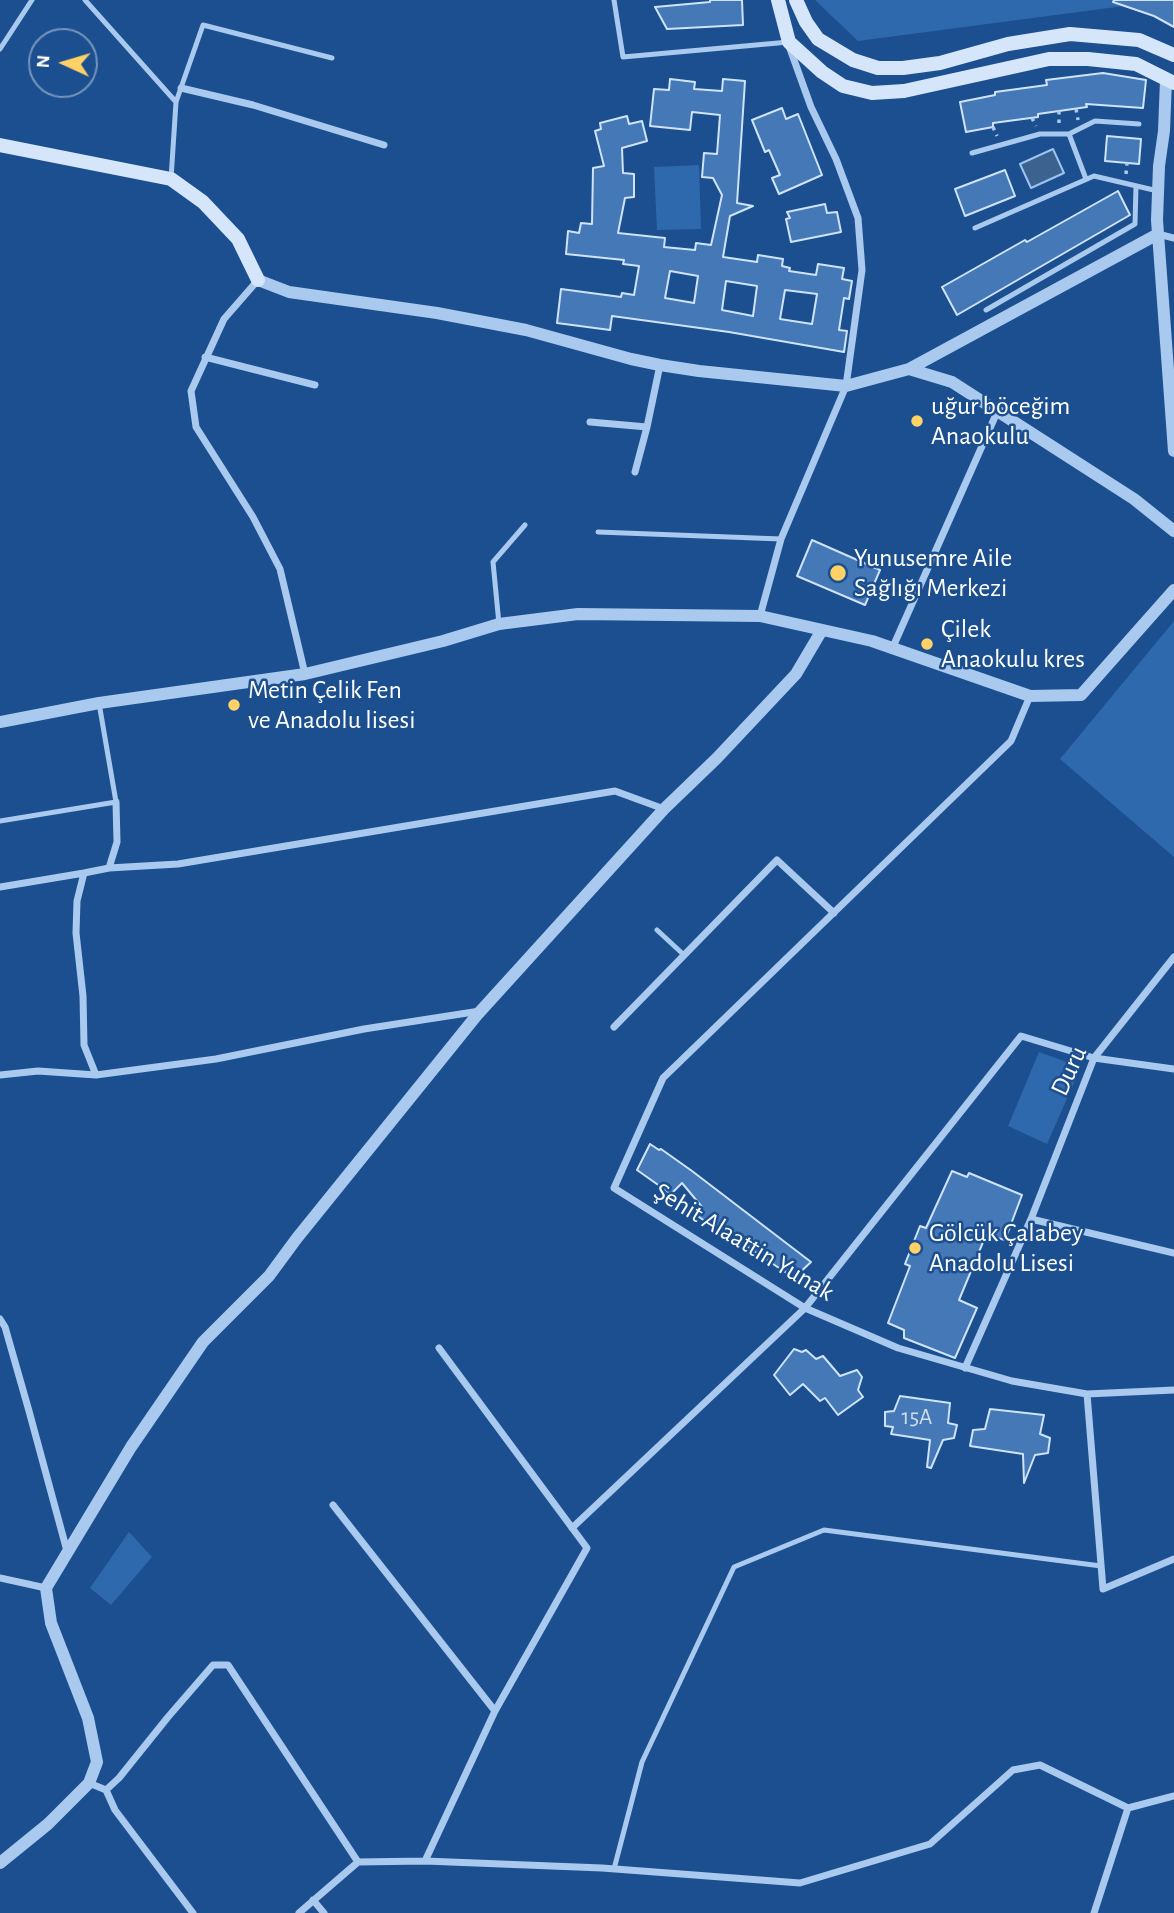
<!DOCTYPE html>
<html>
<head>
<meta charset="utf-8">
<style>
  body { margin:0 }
  #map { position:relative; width:1174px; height:1913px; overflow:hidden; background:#1b4f8f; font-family:"Alegreya Sans",sans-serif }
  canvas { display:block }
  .north { position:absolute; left:28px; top:28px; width:70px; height:70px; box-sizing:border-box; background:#1b4f8f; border:2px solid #7695bc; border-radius:50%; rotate:274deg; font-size:19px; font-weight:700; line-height:28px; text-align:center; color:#fff }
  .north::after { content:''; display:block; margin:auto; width:24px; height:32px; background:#ffd166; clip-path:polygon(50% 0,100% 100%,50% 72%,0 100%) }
</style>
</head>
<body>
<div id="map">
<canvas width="1174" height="1913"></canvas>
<div class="north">N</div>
</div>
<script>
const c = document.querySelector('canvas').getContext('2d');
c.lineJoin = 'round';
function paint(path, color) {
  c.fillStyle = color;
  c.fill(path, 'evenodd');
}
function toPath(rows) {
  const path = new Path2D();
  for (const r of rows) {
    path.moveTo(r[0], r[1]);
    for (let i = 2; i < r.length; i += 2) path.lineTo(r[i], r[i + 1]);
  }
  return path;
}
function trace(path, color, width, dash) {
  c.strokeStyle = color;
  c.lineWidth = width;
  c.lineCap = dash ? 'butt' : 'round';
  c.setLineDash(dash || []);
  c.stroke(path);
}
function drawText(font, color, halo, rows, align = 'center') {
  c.font = font + ' "Alegreya Sans",sans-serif';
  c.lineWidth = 5;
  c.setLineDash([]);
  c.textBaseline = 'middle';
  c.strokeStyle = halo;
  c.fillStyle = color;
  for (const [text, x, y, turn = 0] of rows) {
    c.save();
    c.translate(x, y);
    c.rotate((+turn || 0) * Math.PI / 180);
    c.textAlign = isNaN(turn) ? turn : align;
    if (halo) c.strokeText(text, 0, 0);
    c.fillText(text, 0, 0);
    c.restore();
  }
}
paint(toPath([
  [815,0,1140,0,1137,10,1124,6,858,41],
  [699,165,701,229,657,230,654,167],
  [1174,621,1174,857,1060,759],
  [1039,1052,1081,1067,1047,1144,1008,1126],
  [129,1532,152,1557,111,1605,90,1588]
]), '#2e69ad');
const water = toPath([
  [1053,149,1064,173,1031,188,1020,164,1053,149]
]);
paint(water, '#3c6290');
trace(water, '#9cc4f0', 2);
const building = toPath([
  [710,0,742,0,743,25,667,29,655,7,710,2,710,0],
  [1114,0,1174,0,1174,27,1154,16,1113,2,1114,0],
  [1103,73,1146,80,1143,108,1086,104,1087,107,1038,114,1038,117,993,123,993,127,966,132,960,102,995,95,995,92,1047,85,1046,80,1103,73],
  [670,79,695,82,694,89,722,91,723,79,745,81,737,203,753,206,730,216,723,257,757,262,758,255,783,259,782,266,790,268,789,271,816,275,818,264,844,268,842,279,852,281,849,299,844,298,839,330,847,331,844,352,729,332,612,316,610,330,557,323,561,289,621,297,622,293,634,295,639,266,623,264,624,260,566,254,568,231,579,233,581,223,592,224,593,168,604,166,595,131,601,129,600,123,627,116,629,124,642,121,647,141,622,148,623,173,634,174,634,197,625,198,618,233,665,238,664,247,695,250,696,243,711,245,722,195,713,178,702,177,704,153,717,154,720,115,692,112,690,130,650,126,654,89,669,90,670,79],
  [670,271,698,276,694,303,665,298,670,271],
  [726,281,757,286,753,316,722,310,726,281],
  [785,290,817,294,812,324,780,319,785,290],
  [782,108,786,119,798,114,822,175,779,194,772,178,780,175,769,150,765,152,752,120,782,108],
  [1107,136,1141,139,1139,164,1105,161,1107,136],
  [1005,170,1015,196,965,216,955,189,1005,170],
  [1118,191,1130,215,957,315,942,287,1025,240,1027,242,1118,191],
  [825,204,827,213,837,212,841,232,791,242,786,219,790,218,787,212,825,204],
  [812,540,880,570,865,605,797,576,812,540],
  [650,1144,659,1150,661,1149,692,1171,811,1262,794,1278,746,1246,748,1242,728,1228,721,1232,696,1215,702,1207,682,1183,671,1194,637,1170,650,1144],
  [952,1171,967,1177,969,1173,1022,1195,1005,1240,986,1235,959,1300,977,1308,955,1358,904,1338,904,1330,888,1323,910,1266,905,1264,920,1226,926,1228,952,1171],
  [794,1349,802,1352,806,1350,816,1359,823,1356,840,1376,857,1370,862,1377,858,1390,863,1397,838,1415,825,1398,820,1401,803,1384,790,1395,774,1375,794,1349],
  [900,1396,950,1403,948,1423,957,1425,954,1438,943,1440,931,1468,927,1467,930,1440,891,1434,893,1427,885,1426,885,1412,894,1411,900,1396],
  [990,1409,1044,1415,1040,1434,1050,1438,1048,1453,1035,1455,1024,1483,1023,1454,970,1446,973,1430,985,1429,990,1409]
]);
paint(building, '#4478b7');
trace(building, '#cfe3fa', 2);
trace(toPath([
  [1076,109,1078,120],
  [1059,111,1059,125],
  [1032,118,1036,126],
  [993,127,997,136],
  [1126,174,1127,163]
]), '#a9c9ee', 3.5, [3.5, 5]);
trace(toPath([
  [85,0,176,102],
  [614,0,623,57,789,42],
  [0,49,32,0],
  [1069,134,1095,121,1139,124],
  [972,153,1040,134,1069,134,1086,179],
  [171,179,176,102,203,25,332,58],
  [975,228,1094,176,1158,191],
  [986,310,1135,224,1136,186],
  [598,532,781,539],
  [499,624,493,562,525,525],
  [0,821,116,802,99,703],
  [657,930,684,955],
  [614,1869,642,1762,734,1567,824,1530,1101,1566]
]), '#a9c9ee', 5);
trace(toPath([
  [181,88,253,105,384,145],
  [1158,234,1174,238],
  [258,280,224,319,191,391,196,427,253,517,280,569,305,674],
  [205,357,315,385],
  [590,422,647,427,660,365],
  [635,472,647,427],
  [760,616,781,539,846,386,862,270,858,218,836,159,811,107,789,46],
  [892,649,998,410],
  [1030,696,1011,741,663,1078,614,1188,805,1308,898,1348,1012,1381,1087,1394,1174,1390],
  [109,868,117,842,116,802],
  [0,887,84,873],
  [1174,957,1094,1058,1031,1219,1174,1253],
  [614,1027,777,860,834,913],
  [0,1075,38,1071,96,1075,216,1059,364,1029,480,1011],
  [96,1075,84,1045,83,996,76,933,77,901,84,873,109,868,178,864,615,791,664,809],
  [0,1319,5,1327,29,1411,67,1551],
  [965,1368,1031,1219],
  [1087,1394,1103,1589,1174,1559],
  [333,1505,495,1711],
  [572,1528,805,1308,1021,1036,1094,1058,1174,1069],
  [0,1578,46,1588],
  [89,1783,106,1790,115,1810,193,1913],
  [106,1790,119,1778,168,1717,213,1665,228,1665,358,1862],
  [425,1861,495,1711,587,1548,439,1348],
  [313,1900,324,1913],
  [299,1913,358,1862,425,1861,602,1868,800,1883,930,1844,1013,1770,1040,1765,1128,1808,1174,1796],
  [1094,1913,1128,1808]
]), '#a9c9ee', 7);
trace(toPath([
  [1166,80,1164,131,1159,166,1157,220,1174,451],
  [258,280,289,292,437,313,526,330,631,359,660,365,699,371,846,386,909,369,1158,234],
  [909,369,952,382,1134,499,1174,531],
  [0,722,99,703,305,674,443,641,499,624,578,614,760,616,872,641,1030,696,1081,695,1174,590],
  [0,1863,48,1824,89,1783,97,1762,88,1718,51,1623,46,1588,131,1447,203,1342,269,1276,297,1238,477,1015,664,809,717,758,796,674,822,630]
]), '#a9c9ee', 12);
trace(toPath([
  [778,0,789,42,822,72,843,86,872,93,904,91,1049,59,1088,59,1136,64,1174,83],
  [796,0,806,22,818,39,853,60,878,68,903,68,940,63,1008,44,1070,34,1139,40,1174,55],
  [0,145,171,179,203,202,238,239,258,280]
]), '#d6e6fa', 14);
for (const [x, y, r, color] of [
  [917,421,7,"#ffd166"],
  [838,573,9,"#ffd166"],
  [927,644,7,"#ffd166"],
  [234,705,7,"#ffd166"],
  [915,1248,7,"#ffd166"]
]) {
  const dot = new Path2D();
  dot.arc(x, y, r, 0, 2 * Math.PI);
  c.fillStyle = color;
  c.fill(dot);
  trace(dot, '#1b4f8f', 2.5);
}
drawText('23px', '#d0dded', null, [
  ["15A",917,1417]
]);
drawText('26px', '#fff', '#1b4f8f', [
  ["uğur böceğim",931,406],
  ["Anaokulu",931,436],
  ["Yunusemre Aile",854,558],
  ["Sağlığı Merkezi",854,588],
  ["Çilek",941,629],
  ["Anaokulu kres",941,659],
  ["Metin Çelik Fen",248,690],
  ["ve Anadolu lisesi",248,720],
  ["Gölcük Çalabey",929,1233],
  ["Anadolu Lisesi",929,1263]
], 'left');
drawText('26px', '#fff', '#1b4f8f', [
  ["Duru",1069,1071,-65],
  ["Şehit Alaattin Yunak",744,1242,31]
]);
</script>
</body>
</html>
